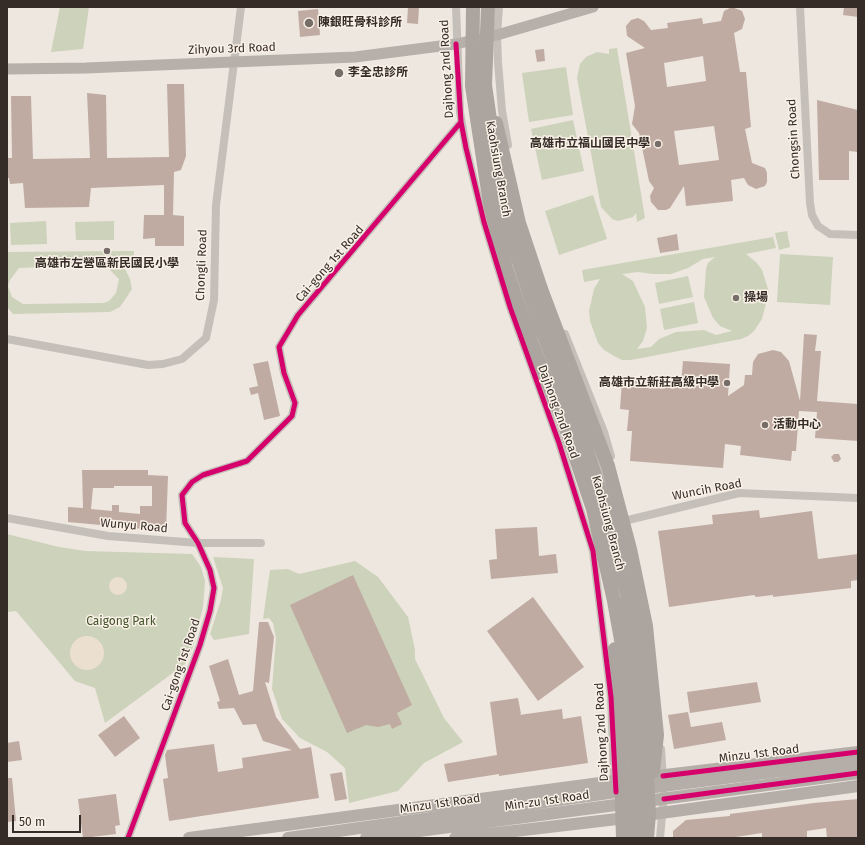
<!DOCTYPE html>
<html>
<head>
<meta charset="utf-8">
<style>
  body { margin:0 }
  #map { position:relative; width:865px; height:845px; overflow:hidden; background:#ede7e0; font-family:"Fira Sans",sans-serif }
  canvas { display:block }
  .frame { position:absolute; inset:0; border:8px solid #362c27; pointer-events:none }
  .scale { position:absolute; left:12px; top:815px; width:69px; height:18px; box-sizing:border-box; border:2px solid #362c27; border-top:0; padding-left:5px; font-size:12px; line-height:14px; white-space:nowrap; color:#362c27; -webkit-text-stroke:3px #f9f1e7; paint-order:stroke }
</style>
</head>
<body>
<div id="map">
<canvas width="865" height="845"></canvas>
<div class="frame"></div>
<div class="scale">50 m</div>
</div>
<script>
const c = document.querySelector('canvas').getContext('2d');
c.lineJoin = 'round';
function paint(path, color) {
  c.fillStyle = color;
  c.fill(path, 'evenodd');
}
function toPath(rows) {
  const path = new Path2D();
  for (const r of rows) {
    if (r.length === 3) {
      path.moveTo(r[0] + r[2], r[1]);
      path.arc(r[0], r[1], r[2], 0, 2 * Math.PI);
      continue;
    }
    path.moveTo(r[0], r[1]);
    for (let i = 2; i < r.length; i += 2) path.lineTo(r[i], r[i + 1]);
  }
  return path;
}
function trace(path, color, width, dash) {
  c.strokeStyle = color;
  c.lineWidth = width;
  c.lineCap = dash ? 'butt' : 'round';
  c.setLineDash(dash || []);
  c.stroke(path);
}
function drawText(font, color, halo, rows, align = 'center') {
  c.font = font + ' "Fira Sans","Noto Sans TC",sans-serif';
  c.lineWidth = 3;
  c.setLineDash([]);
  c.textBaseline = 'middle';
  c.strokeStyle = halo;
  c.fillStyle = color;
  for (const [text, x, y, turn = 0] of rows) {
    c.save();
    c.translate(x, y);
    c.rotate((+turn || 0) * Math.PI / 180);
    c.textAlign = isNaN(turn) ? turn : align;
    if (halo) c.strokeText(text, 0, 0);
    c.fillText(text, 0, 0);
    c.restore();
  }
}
paint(toPath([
  [60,7,89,7,83,49,51,52],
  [617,48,645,218,637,222,636,213,633,217,618,221,612,219,601,207,577,78,580,64,586,57,597,52,609,54,609,49],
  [566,67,573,115,529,122,522,73],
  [573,120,584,171,542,180,531,129],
  [593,195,607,239,559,255,545,211],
  [46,221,47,244,11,245,10,223],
  [114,221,114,240,76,240,75,222],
  [787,231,790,247,779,250,775,233],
  [773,237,776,248,746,254,757,263,762,270,769,292,762,319,754,331,748,336,741,339,631,360,622,360,614,356,604,350,598,343,590,321,589,311,594,289,600,279,584,282,582,270],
  [715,257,708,263,706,269,704,297,713,318,720,326,732,331,716,335,704,330,676,332,659,339,651,347,637,349,643,341,647,328,645,307,633,281,622,274,638,272,653,274,671,274,688,268,703,259],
  [134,251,134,263,117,263,125,269,130,279,132,289,120,307,110,312,13,314,7,307,7,252],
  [101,264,107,267,119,279,116,293,109,301,104,303,23,304,12,297,8,286,10,280,19,268],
  [780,254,833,257,830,305,777,302],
  [688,276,693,297,659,304,655,283],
  [694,302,698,323,664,330,660,309],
  [7,534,59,547,85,551,192,554,201,567,205,581,203,607,193,647,185,664,105,723,95,688,75,681,16,611,7,612],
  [213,557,254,559,249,634,214,640,210,634,221,600,223,588],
  [355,561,378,577,408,617,415,650,415,659,444,718,463,742,424,763,398,791,349,803,345,768,327,752,300,738,282,719,272,689,276,638,273,623,269,618,263,619,270,570,288,569,299,574]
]), '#cdd2ba');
paint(toPath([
  [118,586,9],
  [87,653,17]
]), '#ebdfcf');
paint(toPath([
  [408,7,419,7,418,24,407,23],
  [732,7,742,11,745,19,742,29,734,33,740,72,746,72,751,127,745,129,752,163,765,168,767,173,767,182,765,186,756,189,748,185,744,178,731,180,733,201,686,206,684,186,670,208,666,210,658,210,651,202,650,196,654,188,649,181,639,133,632,124,635,106,626,53,645,48,627,36,626,26,631,20,638,18,644,21,651,30,668,28,667,23,702,18,703,24,721,21,724,11],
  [703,56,706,81,667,87,664,63],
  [714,126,719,160,679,165,674,131],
  [844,7,858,7,858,17,843,15],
  [318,9,320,35,300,37,298,11],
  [544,49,545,61,537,62,535,50],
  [167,84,184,84,186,156,181,170,174,172,173,215,184,216,184,246,155,246,155,238,143,239,144,215,164,215,164,185,91,188,89,207,25,208,23,183,10,184,9,178,7,178,7,158,12,158,11,96,31,96,33,159,90,158,87,93,106,95,107,158,169,157],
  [817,100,858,110,858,152,849,151,849,180,819,180],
  [677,234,679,250,660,253,657,238],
  [804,334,817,335,815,351,821,351,817,401,858,404,858,441,815,438,817,412,799,411,796,451,792,451,791,461,740,455,741,446,725,444,723,468,630,461,632,431,627,431,629,410,620,409,622,380,681,384,683,361,730,364,728,396,744,385,745,375,752,375,753,362,758,354,773,350,781,352,789,361,800,401],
  [268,361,280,416,264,420,258,393,251,395,249,388,258,386,253,364],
  [834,454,839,454,841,459,838,462,834,462,831,457],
  [82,470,148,470,148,475,168,476,166,531,68,522,68,507,83,508],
  [114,486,152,486,152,506,140,506,140,514,119,512,119,505,112,505,112,511,91,509,93,488,114,488],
  [759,510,760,518,812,511,818,559,858,554,858,580,851,581,851,588,773,597,773,595,756,597,754,595,669,607,658,531,713,524,712,515],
  [537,527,539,556,556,554,558,573,491,579,489,560,497,559,495,529],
  [353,575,412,705,397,713,402,724,392,729,390,724,378,727,366,725,347,733,290,605],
  [533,597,584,667,538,701,487,631],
  [259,622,268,622,274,637,269,683,265,682,276,717,300,749,311,747,319,798,169,821,163,779,168,778,165,755,167,750,214,744,218,772,243,768,242,758,292,750,263,741,256,724,243,725,234,708,219,709,217,702,220,701,209,666,228,659,239,695,253,691],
  [757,682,761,702,690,713,687,692],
  [518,698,521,714,519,715,562,709,563,719,581,716,588,763,499,776,499,774,448,782,444,764,497,755,490,702],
  [688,712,691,727,722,722,726,740,674,749,668,715],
  [124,716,140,738,115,757,98,735],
  [19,741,22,760,7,762,7,743],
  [342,772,347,799,335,801,330,774],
  [7,778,12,778,16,821,7,822],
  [116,794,120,825,115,826,116,834,83,838,78,799],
  [858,799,858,838,827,838,826,828,807,831,807,838,762,838,762,833,729,838,673,838,673,831,686,820,730,816,730,814,814,803]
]), '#c0aba2');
trace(toPath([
  [456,7,460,112,466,148,484,222,510,307,559,443,593,551,611,697,614,776],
  [499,7,497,35,498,62,502,111,508,145],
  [800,7,810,203,812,215,818,226,830,234,858,235],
  [565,334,604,432,611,456],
  [7,339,148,365,163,364,182,359,206,338,214,300,216,205,241,7],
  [590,438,610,497],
  [7,518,108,536,198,543,261,543],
  [620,522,739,493,858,498],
  [661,749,663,779],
  [128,838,200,645,210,611,214,588,210,570,198,543,185,523,182,495,192,482,203,475,247,461,292,416,295,403,284,373,279,347,298,315,461,122],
  [660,838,664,794]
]), '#c5bfb9', 8);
trace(toPath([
  [7,69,86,68,355,57,456,44,497,35,593,7]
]), '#b6afaa', 11);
trace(toPath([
  [189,838,615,781,858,752],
  [288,838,616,792,858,761],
  [366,838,858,773],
  [455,838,617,819,858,786]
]), '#b4ada8', 12);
trace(toPath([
  [496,123,519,223,541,289]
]), '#aca59f', 14);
trace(toPath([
  [473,7,472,86,490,204,506,268,531,341,564,423,593,509,614,601,627,673,635,764,635,838],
  [488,7,485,85,502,203,520,265,543,333,576,416,605,507,627,594,635,646,645,738,649,814,647,838],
  [541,289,608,466,630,549,646,626,657,735,653,771],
  [615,649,619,700,623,838]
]), '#aca59f', 14);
trace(toPath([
  [456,44,461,122,466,148,484,222,510,307,559,443,593,551,611,697,616,792],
  [663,776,858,752],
  [664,799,858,773],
  [128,838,200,645,210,611,214,588,210,570,198,543,185,523,182,495,192,482,203,475,247,461,292,416,295,403,284,373,279,347,298,315,461,122]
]), '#d6006c', 5);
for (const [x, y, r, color] of [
  [309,23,5,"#766d68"],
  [339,73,5,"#766d68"],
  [658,144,4,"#766d68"],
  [107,251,4,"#766d68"],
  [736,298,4,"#766d68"],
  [727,383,4,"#766d68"],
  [765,425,4,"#766d68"]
]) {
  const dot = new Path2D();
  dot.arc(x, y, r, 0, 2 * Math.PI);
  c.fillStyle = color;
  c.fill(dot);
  trace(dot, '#f9f1e7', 1.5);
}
drawText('bold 12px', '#362c27', '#f9f1e7', [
  ["陳銀旺骨科診所",318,23],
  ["李全忠診所",348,73],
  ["高雄市立福山國民中學",650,144,"right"],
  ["高雄市左營區新民國民小學",107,264,"center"],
  ["操場",744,298],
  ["高雄市立新莊高級中學",719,383,"right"],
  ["活動中心",773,425]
], 'left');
drawText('12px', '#362c27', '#f9f1e7', [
  ["Zihyou 3rd Road",232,49,-2],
  ["Dajhong 2nd Road",447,69,-93],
  ["Chongsin Road",794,139,-93],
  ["Kaohsiung Branch",498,169,80],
  ["Cai-gong 1st Road",330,264,-49],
  ["Chongli Road",202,265,-88],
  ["Dajhong 2nd Road",558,412,70],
  ["Wuncih Road",707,490,-11],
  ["Kaohsiung Branch",608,523,75],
  ["Wunyu Road",134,526,5],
  ["Cai-gong 1st Road",181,665,-71],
  ["Dajhong 2nd Road",602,732,-93],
  ["Minzu 1st Road",759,754,-7],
  ["Min-zu 1st Road",547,801,-8],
  ["Minzu 1st Road",440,804,-8]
]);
drawText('12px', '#45552b', '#f9f1e7', [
  ["Caigong Park",121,622]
]);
</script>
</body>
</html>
